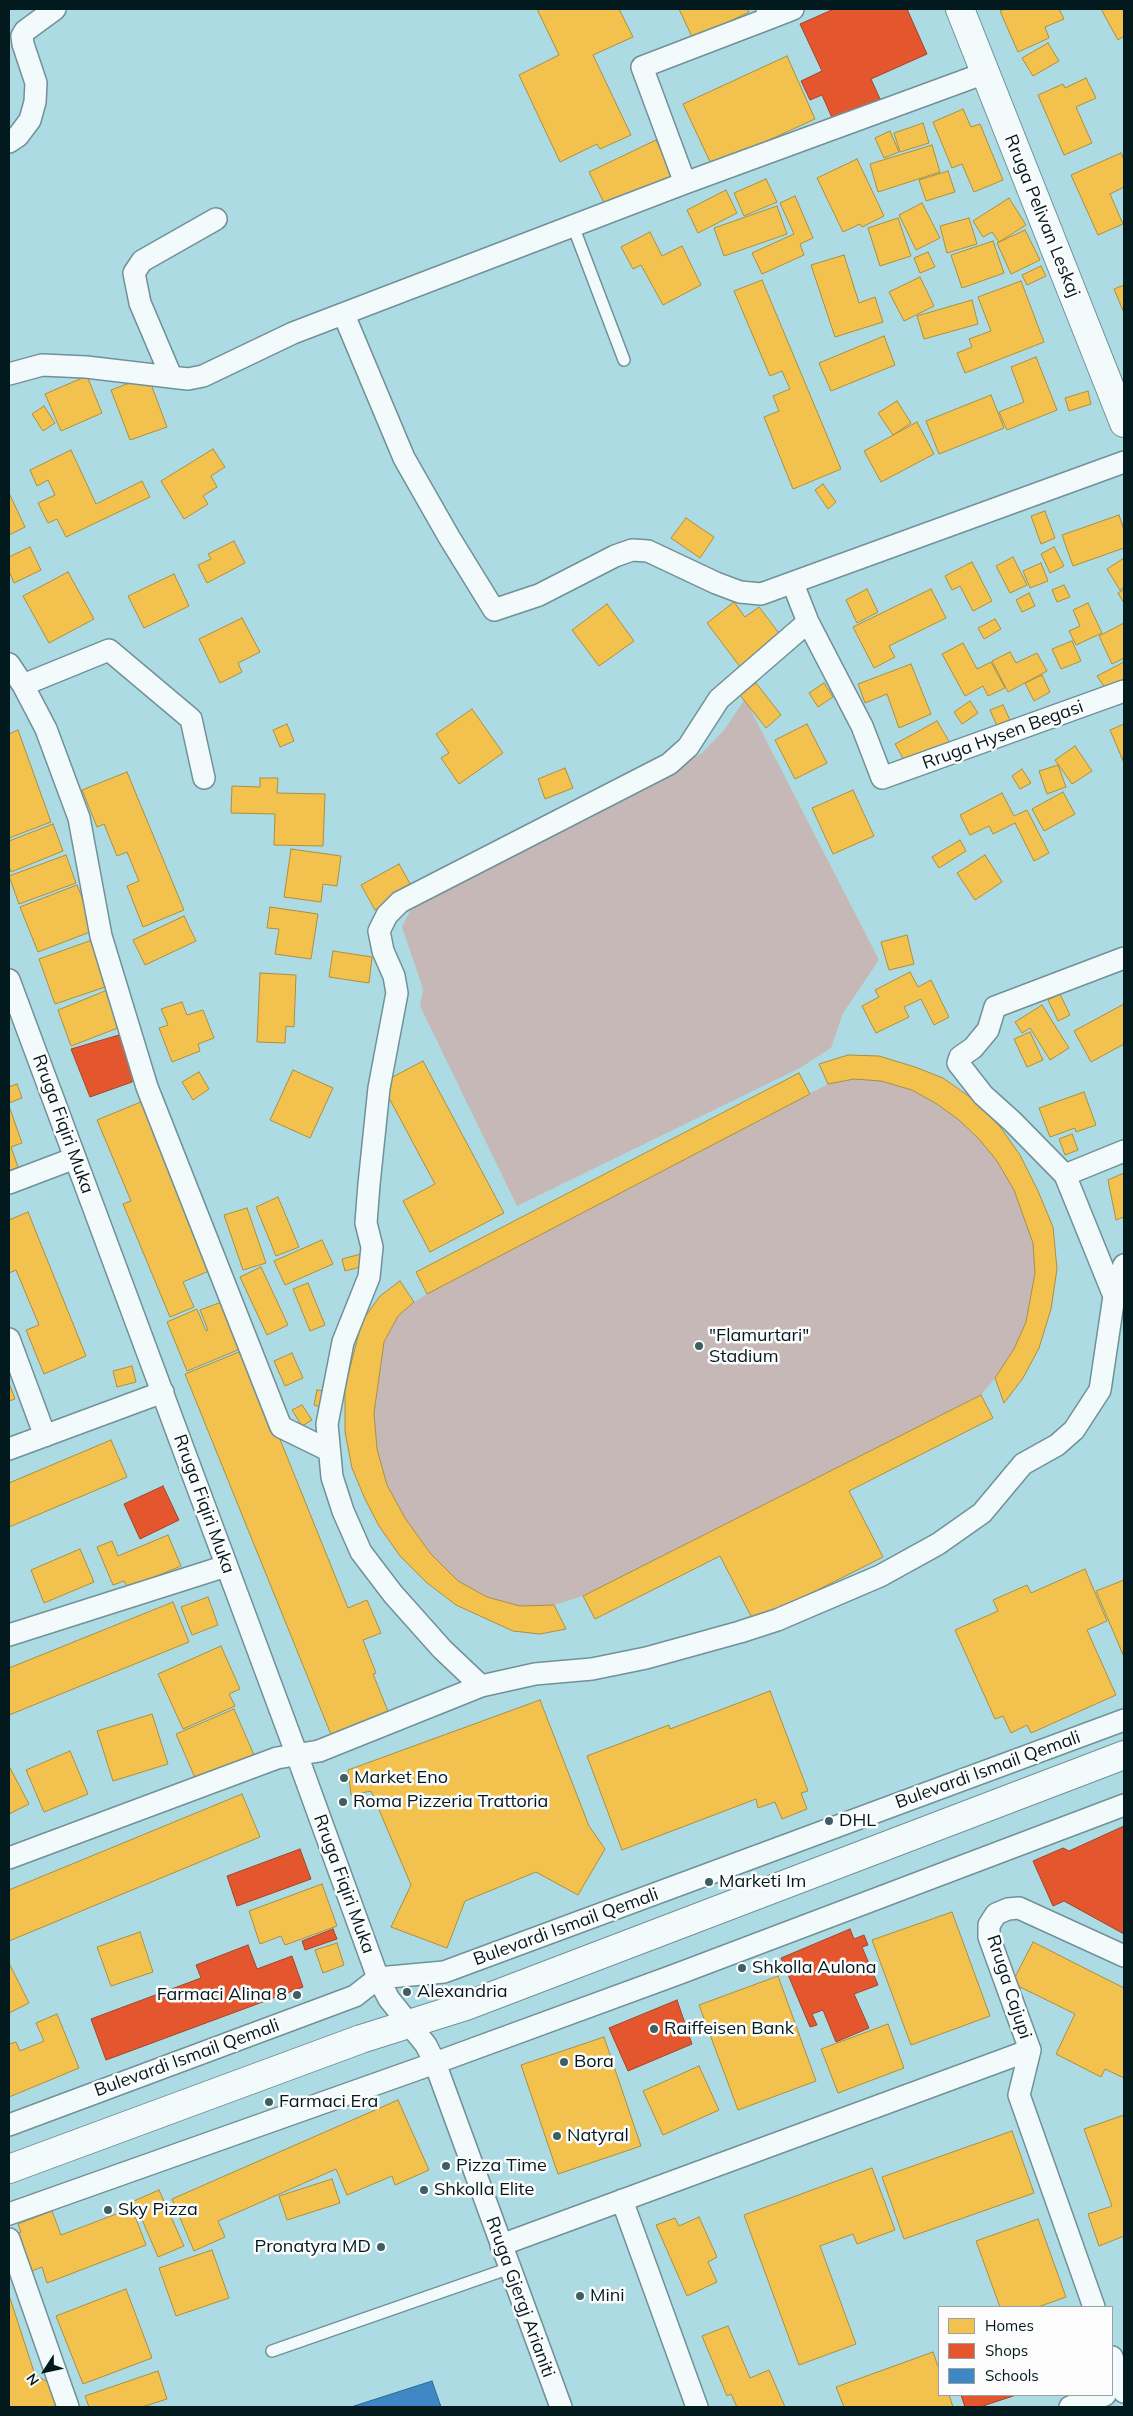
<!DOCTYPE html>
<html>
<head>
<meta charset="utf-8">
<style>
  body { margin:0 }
  #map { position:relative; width:1133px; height:2416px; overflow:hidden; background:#addbe4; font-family:Mulish,sans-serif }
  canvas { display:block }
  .frame { position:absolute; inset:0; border:10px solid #021a1e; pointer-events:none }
  .legend { position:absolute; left:938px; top:2306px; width:175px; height:90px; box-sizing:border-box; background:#fcfcfc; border:1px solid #98a2a3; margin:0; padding:6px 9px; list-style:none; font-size:15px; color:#021a1e }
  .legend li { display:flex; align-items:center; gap:10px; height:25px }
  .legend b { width:25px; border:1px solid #98a2a3 }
  .north { position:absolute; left:20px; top:2346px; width:50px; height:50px; -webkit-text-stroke:4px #fcfcfc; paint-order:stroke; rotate:235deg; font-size:14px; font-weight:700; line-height:20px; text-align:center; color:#021a1e }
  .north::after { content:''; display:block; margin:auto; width:18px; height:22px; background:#021a1e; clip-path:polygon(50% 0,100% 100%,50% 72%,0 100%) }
</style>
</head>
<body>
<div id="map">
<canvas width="1133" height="2416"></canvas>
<div class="frame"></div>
<ul class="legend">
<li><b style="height:14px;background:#f2c14e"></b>Homes</li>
<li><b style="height:14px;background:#e4572e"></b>Shops</li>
<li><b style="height:14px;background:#3f88c5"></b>Schools</li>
</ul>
<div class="north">N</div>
</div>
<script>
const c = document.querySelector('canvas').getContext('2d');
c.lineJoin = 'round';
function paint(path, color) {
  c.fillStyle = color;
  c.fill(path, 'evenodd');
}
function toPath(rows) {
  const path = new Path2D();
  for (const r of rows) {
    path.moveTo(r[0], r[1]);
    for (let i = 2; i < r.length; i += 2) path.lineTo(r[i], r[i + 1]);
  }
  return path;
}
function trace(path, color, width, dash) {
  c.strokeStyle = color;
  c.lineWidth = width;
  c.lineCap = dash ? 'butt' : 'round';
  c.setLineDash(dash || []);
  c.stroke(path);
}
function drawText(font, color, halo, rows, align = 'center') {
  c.font = font + ' Mulish,sans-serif';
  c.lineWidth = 5;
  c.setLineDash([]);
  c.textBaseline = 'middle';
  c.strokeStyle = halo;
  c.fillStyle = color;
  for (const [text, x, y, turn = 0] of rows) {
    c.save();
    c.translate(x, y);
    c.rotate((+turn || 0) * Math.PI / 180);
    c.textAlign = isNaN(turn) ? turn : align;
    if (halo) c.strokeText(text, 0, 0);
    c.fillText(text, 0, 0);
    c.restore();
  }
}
paint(toPath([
  [745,699,879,960,843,1013,831,1048,800,1068,517,1206,420,1006,423,989,402,927,411,909,431,891,605,806,702,753,725,729],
  [854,1079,881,1081,912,1090,937,1104,959,1120,979,1139,997,1161,1014,1190,1033,1243,1035,1273,1026,1322,1014,1349,995,1378,981,1395,583,1596,554,1605,520,1606,487,1597,458,1581,430,1553,405,1518,387,1485,377,1449,374,1413,384,1343,398,1316,414,1302,427,1294,828,1084]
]), '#c5b8b6');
const homes = toPath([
  [537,9,619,9,633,37,593,55,631,135,600,149,597,144,560,162,519,75,559,55,537,9],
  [679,9,747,9,749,12,693,39,679,9],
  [1005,9,1059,9,1064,19,1045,27,1049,38,1018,52,1000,11,1005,9],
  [1101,9,1124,9,1124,36,1118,40,1101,9],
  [1048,43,1059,61,1033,76,1022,58,1048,43],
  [787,56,815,119,712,166,683,104,787,56],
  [1086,78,1096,98,1076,107,1092,143,1064,155,1038,95,1063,84,1065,88,1086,78],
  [963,109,971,127,980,124,1003,180,974,192,962,164,952,168,933,122,963,109],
  [923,123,929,143,900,152,894,133,923,123],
  [890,131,899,152,884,158,875,138,890,131],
  [656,140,674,177,607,209,589,172,656,140],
  [932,145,940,172,878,192,870,164,932,145],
  [1121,153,1124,160,1124,187,1110,194,1123,224,1098,235,1071,175,1121,153],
  [857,159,884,216,862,227,860,224,843,232,817,178,857,159],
  [948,171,955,192,926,201,919,180,948,171],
  [766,179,777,202,744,216,734,193,766,179],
  [726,190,737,213,698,233,687,210,726,190],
  [795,196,813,238,800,244,804,255,762,274,752,253,794,234,780,203,795,196],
  [1009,198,1026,225,999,242,992,232,983,237,973,221,1009,198],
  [922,203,940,238,916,250,899,215,922,203],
  [777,206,787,234,724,256,714,228,777,206],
  [898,218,911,256,880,266,868,228,898,218],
  [969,218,977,244,947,253,940,226,969,218],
  [1025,230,1040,260,1011,274,997,243,1025,230],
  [650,232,662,256,682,246,701,285,663,305,641,265,633,269,621,247,650,232],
  [993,241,1004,273,962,288,951,255,993,241],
  [928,252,935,267,920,273,914,258,928,252],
  [844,255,859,303,875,297,883,322,835,337,811,265,844,255],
  [1041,266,1046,276,1027,285,1022,275,1041,266],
  [920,277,934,306,904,321,889,292,920,277],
  [762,280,841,469,793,489,764,417,779,411,773,396,790,389,782,371,770,376,734,291,762,280],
  [1021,281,1044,342,965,373,957,353,972,347,969,339,991,331,978,297,1021,281],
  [1124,285,1124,313,1114,289,1124,285],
  [972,300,978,324,924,339,917,316,972,300],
  [884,336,895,365,831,391,819,363,884,336],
  [1036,357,1057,410,1007,430,999,412,1024,402,1011,367,1036,357],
  [87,376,102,413,61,431,45,394,87,376],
  [148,376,167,427,130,440,111,390,148,376],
  [1088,391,1091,404,1069,411,1065,398,1088,391],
  [991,395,1004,428,939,454,926,421,991,395],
  [897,401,911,423,893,435,878,413,897,401],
  [44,406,55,423,43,431,32,414,44,406],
  [917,422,934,454,881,482,864,451,917,422],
  [213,449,225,467,211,476,217,487,203,496,208,504,184,519,161,481,213,449],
  [71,450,96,504,142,481,150,497,66,537,57,519,48,523,38,503,55,495,48,480,37,486,30,470,71,450],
  [823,484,836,502,828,509,815,490,823,484],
  [9,493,25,527,9,535,9,493],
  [1045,511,1055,538,1041,544,1031,516,1045,511],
  [1119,515,1124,530,1124,548,1073,566,1062,535,1119,515],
  [686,518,714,537,700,558,671,538,686,518],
  [234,541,245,563,207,583,198,565,211,559,208,554,234,541],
  [30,547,41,570,14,583,9,571,9,557,30,547],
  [1054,547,1064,566,1050,573,1041,554,1054,547],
  [1013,557,1027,585,1010,593,996,566,1013,557],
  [1124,558,1124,587,1120,590,1107,569,1124,558],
  [972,562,992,601,973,611,960,586,952,590,945,576,972,562],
  [1041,563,1048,581,1030,588,1023,571,1041,563],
  [68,572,94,619,49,643,23,596,68,572],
  [174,574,189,606,144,628,128,596,174,574],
  [1064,585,1070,597,1057,602,1052,590,1064,585],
  [867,589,878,612,857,623,846,600,867,589],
  [931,589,946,618,889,646,895,657,874,668,853,627,931,589],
  [1124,589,1124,603,1118,593,1124,589],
  [1029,593,1035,606,1022,612,1016,600,1029,593],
  [734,602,745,617,759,607,785,641,744,672,707,623,734,602],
  [1088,603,1102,633,1076,645,1069,631,1080,626,1073,610,1088,603],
  [607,604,634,641,599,666,572,630,607,604],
  [242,618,260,652,238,663,242,672,220,683,199,639,242,618],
  [995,619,1001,629,984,639,978,628,995,619],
  [1124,623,1124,658,1112,664,1099,636,1124,623],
  [1072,641,1081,661,1061,669,1052,649,1072,641],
  [963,643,977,669,991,662,1005,688,988,696,983,686,965,696,942,654,963,643],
  [1010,652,1016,663,1037,653,1047,671,1008,692,992,661,1010,652],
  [1124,662,1124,682,1113,691,1109,685,1105,688,1097,676,1124,662],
  [911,664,931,714,899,728,887,694,865,703,858,684,911,664],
  [1042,675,1050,692,1034,701,1025,683,1042,675],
  [756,683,781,715,766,728,740,695,756,683],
  [824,683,833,697,818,707,809,693,824,683],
  [970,701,978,713,962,724,954,712,970,701],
  [1003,705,1010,720,997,726,990,710,1003,705],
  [472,709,503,753,459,784,441,758,449,753,436,734,472,709],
  [937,721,950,743,908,767,895,744,937,721],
  [287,724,294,741,280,747,273,730,287,724],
  [807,724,827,763,795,779,775,740,807,724],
  [1124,724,1124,763,1110,730,1124,724],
  [18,730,51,822,9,838,9,734,18,730],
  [1075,746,1092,771,1072,784,1055,760,1075,746],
  [1058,765,1066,787,1047,794,1039,771,1058,765],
  [565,768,573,788,545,799,538,779,565,768],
  [1022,769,1031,783,1020,789,1012,776,1022,769],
  [127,772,184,910,143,927,127,886,139,881,127,852,117,856,104,824,97,827,82,790,127,772],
  [260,778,278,778,277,793,325,794,323,846,274,845,275,814,231,813,232,786,260,787,260,778],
  [853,790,874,836,833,854,812,808,853,790],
  [1063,792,1075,814,1044,831,1032,809,1063,792],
  [1002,793,1014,816,1027,810,1049,853,1034,861,1015,823,993,834,989,826,970,835,960,815,1002,793],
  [53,824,63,851,11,872,9,866,9,841,53,824],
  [960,840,966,851,939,868,932,857,960,840],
  [291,849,341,856,337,886,323,884,321,902,284,897,291,849],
  [66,855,76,883,19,904,9,876,66,855],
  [985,855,1002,882,975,900,957,873,985,855],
  [399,864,413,889,375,910,361,885,399,864],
  [77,885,95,930,38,952,20,907,77,885],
  [270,907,318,914,311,959,275,954,279,929,267,928,270,907],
  [184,916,196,941,145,965,133,940,184,916],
  [907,935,914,964,889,970,881,942,907,935],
  [95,939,111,985,55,1004,39,959,95,939],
  [333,951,372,957,369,983,329,977,333,951],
  [910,972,918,987,931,980,949,1017,934,1025,921,999,904,1007,909,1017,876,1033,862,1006,879,997,875,990,910,972],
  [260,973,296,975,294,1027,286,1026,285,1043,257,1042,260,973],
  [110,989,123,1026,71,1046,58,1010,110,989],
  [1060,994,1070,1015,1058,1021,1048,1000,1060,994],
  [182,1002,187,1015,203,1010,214,1038,198,1044,200,1051,172,1062,159,1028,168,1025,161,1009,182,1002],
  [1124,1004,1124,1044,1091,1062,1074,1031,1124,1004],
  [1042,1005,1069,1048,1050,1060,1030,1028,1022,1033,1015,1022,1042,1005],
  [1030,1032,1043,1060,1027,1067,1014,1039,1030,1032],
  [848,1055,879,1056,915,1067,943,1078,977,1102,1001,1128,1020,1155,1038,1191,1053,1227,1057,1269,1051,1309,1039,1348,1023,1378,1004,1403,995,1378,1014,1349,1026,1322,1035,1273,1033,1243,1014,1190,997,1161,979,1139,959,1120,937,1104,912,1090,881,1081,854,1079,828,1084,819,1064,848,1055],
  [423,1061,504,1213,430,1252,403,1201,435,1184,381,1083,423,1061],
  [293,1070,333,1088,310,1138,270,1120,293,1070],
  [199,1072,209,1089,193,1100,182,1082,199,1072],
  [799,1073,810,1094,427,1294,416,1272,799,1073],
  [17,1084,22,1098,9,1103,9,1087,17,1084],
  [1084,1092,1096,1125,1076,1132,1075,1128,1050,1137,1039,1108,1084,1092],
  [148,1099,216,1268,183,1282,194,1307,170,1317,123,1204,131,1201,97,1120,148,1099],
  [9,1106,22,1143,11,1147,18,1167,9,1171,9,1106],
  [1072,1134,1078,1150,1065,1155,1059,1139,1072,1134],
  [1124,1173,1124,1217,1116,1220,1108,1180,1124,1173],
  [278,1197,299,1247,276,1256,256,1207,278,1197],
  [247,1208,266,1263,243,1270,224,1215,247,1208],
  [28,1212,86,1356,44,1374,26,1330,39,1325,16,1270,9,1273,9,1220,28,1212],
  [322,1240,333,1264,285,1285,274,1261,322,1240],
  [361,1254,364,1266,345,1271,342,1259,361,1254],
  [261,1267,288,1325,267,1335,240,1277,261,1267],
  [400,1281,414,1302,398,1316,384,1342,374,1413,377,1449,387,1485,405,1518,430,1553,458,1581,487,1597,520,1606,554,1605,566,1629,540,1634,513,1631,456,1605,426,1582,400,1556,379,1526,365,1499,352,1468,345,1432,345,1387,362,1321,380,1296,400,1281],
  [308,1283,325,1325,310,1331,293,1289,308,1283],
  [227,1300,245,1347,187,1371,167,1322,197,1309,206,1331,208,1330,200,1310,227,1300],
  [244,1350,348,1608,367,1600,381,1633,363,1640,376,1673,373,1674,389,1714,332,1737,185,1374,244,1350],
  [292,1353,303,1378,285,1386,274,1361,292,1353],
  [132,1366,136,1382,117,1387,113,1371,132,1366],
  [9,1383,15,1399,9,1401,9,1383],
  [317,1390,330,1392,326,1409,314,1405,317,1390],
  [981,1395,993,1418,849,1491,883,1557,754,1622,720,1556,595,1619,583,1596,981,1395],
  [302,1405,312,1420,302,1426,292,1410,302,1405],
  [111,1440,127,1477,9,1527,9,1483,111,1440],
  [168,1535,181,1566,128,1588,124,1581,113,1585,97,1547,112,1541,118,1556,168,1535],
  [80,1549,94,1582,44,1603,31,1570,80,1549],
  [1085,1569,1107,1621,1087,1630,1116,1695,1031,1733,1027,1725,1011,1733,1003,1716,995,1719,955,1630,998,1611,993,1600,1027,1585,1031,1593,1085,1569],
  [1124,1580,1124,1657,1096,1591,1124,1580],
  [208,1597,218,1625,192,1635,181,1607,208,1597],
  [173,1602,189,1642,9,1715,9,1668,173,1602],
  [221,1646,240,1689,229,1694,235,1706,183,1729,158,1674,221,1646],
  [770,1691,808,1791,801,1793,807,1809,782,1819,775,1802,758,1808,756,1799,622,1850,587,1756,669,1725,670,1729,770,1691],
  [540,1700,589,1826,605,1849,578,1895,536,1872,465,1901,447,1948,391,1927,411,1885,371,1791,351,1795,348,1770,540,1700],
  [234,1709,254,1755,196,1780,176,1734,234,1709],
  [152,1714,168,1764,113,1781,97,1731,152,1714],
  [70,1751,88,1794,44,1812,26,1770,70,1751],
  [9,1766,29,1804,9,1814,9,1766],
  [242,1794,260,1837,9,1941,9,1890,242,1794],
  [322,1884,337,1926,285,1945,281,1936,260,1944,249,1911,322,1884],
  [952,1912,990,2016,911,2045,872,1940,952,1912],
  [140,1932,153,1972,111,1986,97,1947,140,1932],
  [1033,1942,1124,1988,1124,2078,1105,2069,1101,2077,1056,2054,1075,2014,1012,1983,1033,1942],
  [337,1943,344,1965,323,1973,315,1950,337,1943],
  [9,1963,29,2003,9,2013,9,1963],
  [778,1976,816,2081,738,2110,699,2005,778,1976],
  [57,2014,79,2068,9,2097,9,2044,16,2042,20,2051,44,2041,36,2023,57,2014],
  [888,2024,904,2068,838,2093,821,2049,888,2024],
  [604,2037,641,2146,558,2174,521,2065,604,2037],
  [699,2066,719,2110,663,2135,643,2091,699,2066],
  [398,2100,429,2170,395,2185,392,2176,347,2195,336,2169,218,2221,225,2237,194,2251,172,2199,398,2100],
  [1124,2115,1124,2236,1099,2246,1088,2214,1112,2206,1084,2129,1124,2115],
  [1012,2131,1034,2193,904,2239,882,2177,1012,2131],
  [872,2168,895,2230,857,2244,853,2234,820,2246,856,2344,799,2365,744,2215,872,2168],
  [332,2179,340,2203,287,2220,279,2196,332,2179],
  [159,2190,184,2246,158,2257,134,2201,159,2190],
  [132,2208,146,2245,47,2283,42,2267,29,2272,15,2234,21,2232,18,2224,52,2211,61,2235,132,2208],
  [699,2217,717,2257,708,2262,717,2282,687,2296,656,2225,675,2218,679,2226,699,2217],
  [1038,2219,1066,2297,1038,2307,1000,2307,976,2241,1038,2219],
  [212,2250,229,2298,176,2316,159,2268,212,2250],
  [126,2289,152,2358,83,2384,56,2316,126,2289],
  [9,2295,35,2375,48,2382,56,2399,56,2407,9,2407,9,2295],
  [728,2326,750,2378,769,2370,785,2407,737,2407,731,2394,727,2396,702,2336,728,2326],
  [933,2352,939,2369,939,2395,949,2395,953,2407,844,2407,836,2387,933,2352],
  [158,2371,167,2399,142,2407,89,2407,85,2396,158,2371]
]);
paint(homes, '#f2c14e');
trace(homes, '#aa8f40', 1);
const shops = toPath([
  [834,9,907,9,927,54,871,79,880,99,833,120,822,95,810,100,801,81,822,71,800,24,834,9],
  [126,1033,135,1066,132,1082,90,1097,71,1049,126,1033],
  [163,1486,179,1520,140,1539,124,1504,163,1486],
  [1124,1826,1124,1934,1064,1901,1053,1906,1033,1861,1063,1848,1069,1851,1124,1826],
  [300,1849,311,1879,237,1906,227,1876,300,1849],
  [333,1929,337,1939,305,1950,302,1941,333,1929],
  [850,1929,854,1939,864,1935,868,1945,862,1947,878,1985,854,1994,869,2028,836,2042,823,2010,812,2014,817,2025,810,2027,781,1958,850,1929],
  [248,1945,257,1969,292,1956,303,1987,106,2060,91,2019,201,1978,196,1965,248,1945],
  [677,2000,692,2044,628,2071,609,2028,677,2000],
  [961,2395,1016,2395,980,2407,965,2407,961,2395]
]);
paint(shops, '#e4572e');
trace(shops, '#a04529', 1);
const schools = toPath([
  [432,2381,441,2407,351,2407,432,2381]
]);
paint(schools, '#3f88c5');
trace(schools, '#2d6793', 1);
const lane = toPath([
  [573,226,624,360],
  [272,2351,510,2268]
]);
const street = toPath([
  [767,9,770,18,793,9],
  [9,142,18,136,30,120,35,102,36,83,23,44,22,36,25,31,55,9],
  [685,183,642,67,770,18],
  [344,315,404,458,449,537,494,610,539,595,615,556,632,550,648,551,716,583,740,592,761,594,1124,462],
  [9,374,42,365,86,367,188,379,203,376,293,333,685,183,985,73],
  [171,376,140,303,134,273,142,261,216,219],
  [793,584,808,622,862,726,882,778,1124,691],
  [808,622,719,699,688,747,669,764,400,902,387,915,379,931,383,951,394,976,397,993,379,1088,369,1184,366,1223,372,1247,369,1277,343,1342,327,1424,332,1477,343,1511,361,1552,393,1594,442,1649,481,1686,535,1674,592,1669,646,1658,740,1632,777,1620,880,1576,938,1544,982,1513,1023,1464,1057,1445,1074,1430,1100,1390,1114,1296,1124,1265],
  [9,664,23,685,46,729,79,818,101,936,147,1087,281,1427,328,1450],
  [23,685,109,650,191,719,204,778],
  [9,980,297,1755,378,1978,389,1999,426,2045,435,2063,561,2407],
  [1065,1175,1013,1122,983,1095,958,1063,960,1057,973,1048,988,1030,995,1007,1124,958],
  [9,1183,75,1158],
  [1114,1296,1065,1175,1124,1151],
  [9,1339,45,1436],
  [9,1449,163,1392],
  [9,1635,226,1566],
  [9,1858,277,1758,319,1751,481,1686],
  [9,2125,355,1996,378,1978,444,1972,1124,1720],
  [622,2200,697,2407],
  [9,2214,435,2063,675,1975,1124,1805],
  [9,2239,68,2407],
  [501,2245,1030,2050],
  [1094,2307,1019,2095,1030,2050,989,1937,989,1925,996,1914,1008,1909,1019,1908,1124,1956],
  [1112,2357,1124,2392],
  [1070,2407,1105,2395]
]);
const secondary = toPath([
  [960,9,1124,423],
  [9,2169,361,2039,466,2006,1124,1755]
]);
trace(lane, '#719198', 14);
trace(street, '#719198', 24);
trace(secondary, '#719198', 30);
trace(lane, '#f3fafb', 11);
trace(street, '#f3fafb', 21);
trace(secondary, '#f3fafb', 28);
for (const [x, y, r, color] of [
  [699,1346,5,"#3e5e63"],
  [344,1778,5,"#3e5e63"],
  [343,1802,5,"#3e5e63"],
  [829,1821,5,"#3e5e63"],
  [709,1882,5,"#3e5e63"],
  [742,1968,5,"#3e5e63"],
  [407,1992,5,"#3e5e63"],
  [297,1995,5,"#3e5e63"],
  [654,2029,5,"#3e5e63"],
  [564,2062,5,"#3e5e63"],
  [269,2102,5,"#3e5e63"],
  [557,2136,5,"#3e5e63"],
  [446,2166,5,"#3e5e63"],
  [424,2190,5,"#3e5e63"],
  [108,2210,5,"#3e5e63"],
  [381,2247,5,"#3e5e63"],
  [580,2296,5,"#3e5e63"]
]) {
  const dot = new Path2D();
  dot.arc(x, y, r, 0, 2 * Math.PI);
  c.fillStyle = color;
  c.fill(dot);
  trace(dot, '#fcfcfc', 2);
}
drawText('18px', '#021a1e', '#fcfcfc', [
  ["Rruga Pelivan Leskaj",1042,216,68],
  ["Rruga Hysen Begasi",1003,735,-20],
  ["Rruga Fiqiri Muka",63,1124,70],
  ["Rruga Fiqiri Muka",204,1504,70],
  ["Bulevardi Ismail Qemali",988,1770,-20],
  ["Rruga Fiqiri Muka",344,1884,70],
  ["Bulevardi Ismail Qemali",566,1927,-20],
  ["Rruga Cajupi",1009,1987,72],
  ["Bulevardi Ismail Qemali",187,2058,-20],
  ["Rruga Gjergj Arianiti",520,2297,70]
]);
drawText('18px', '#021a1e', '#fcfcfc', [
  ["\"Flamurtari\"",709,1336],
  ["Stadium",709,1357],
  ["Market Eno",354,1778],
  ["Roma Pizzeria Trattoria",353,1802],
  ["DHL",839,1821],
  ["Marketi Im",719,1882],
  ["Shkolla Aulona",752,1968],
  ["Alexandria",417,1992],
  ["Farmaci Alina 8",287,1995,"right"],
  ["Raiffeisen Bank",664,2029],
  ["Bora",574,2062],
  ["Farmaci Era",279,2102],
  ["Natyral",567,2136],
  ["Pizza Time",456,2166],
  ["Shkolla Elite",434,2190],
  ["Sky Pizza",118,2210],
  ["Pronatyra MD",371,2247,"right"],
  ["Mini",590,2296]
], 'left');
</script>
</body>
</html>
